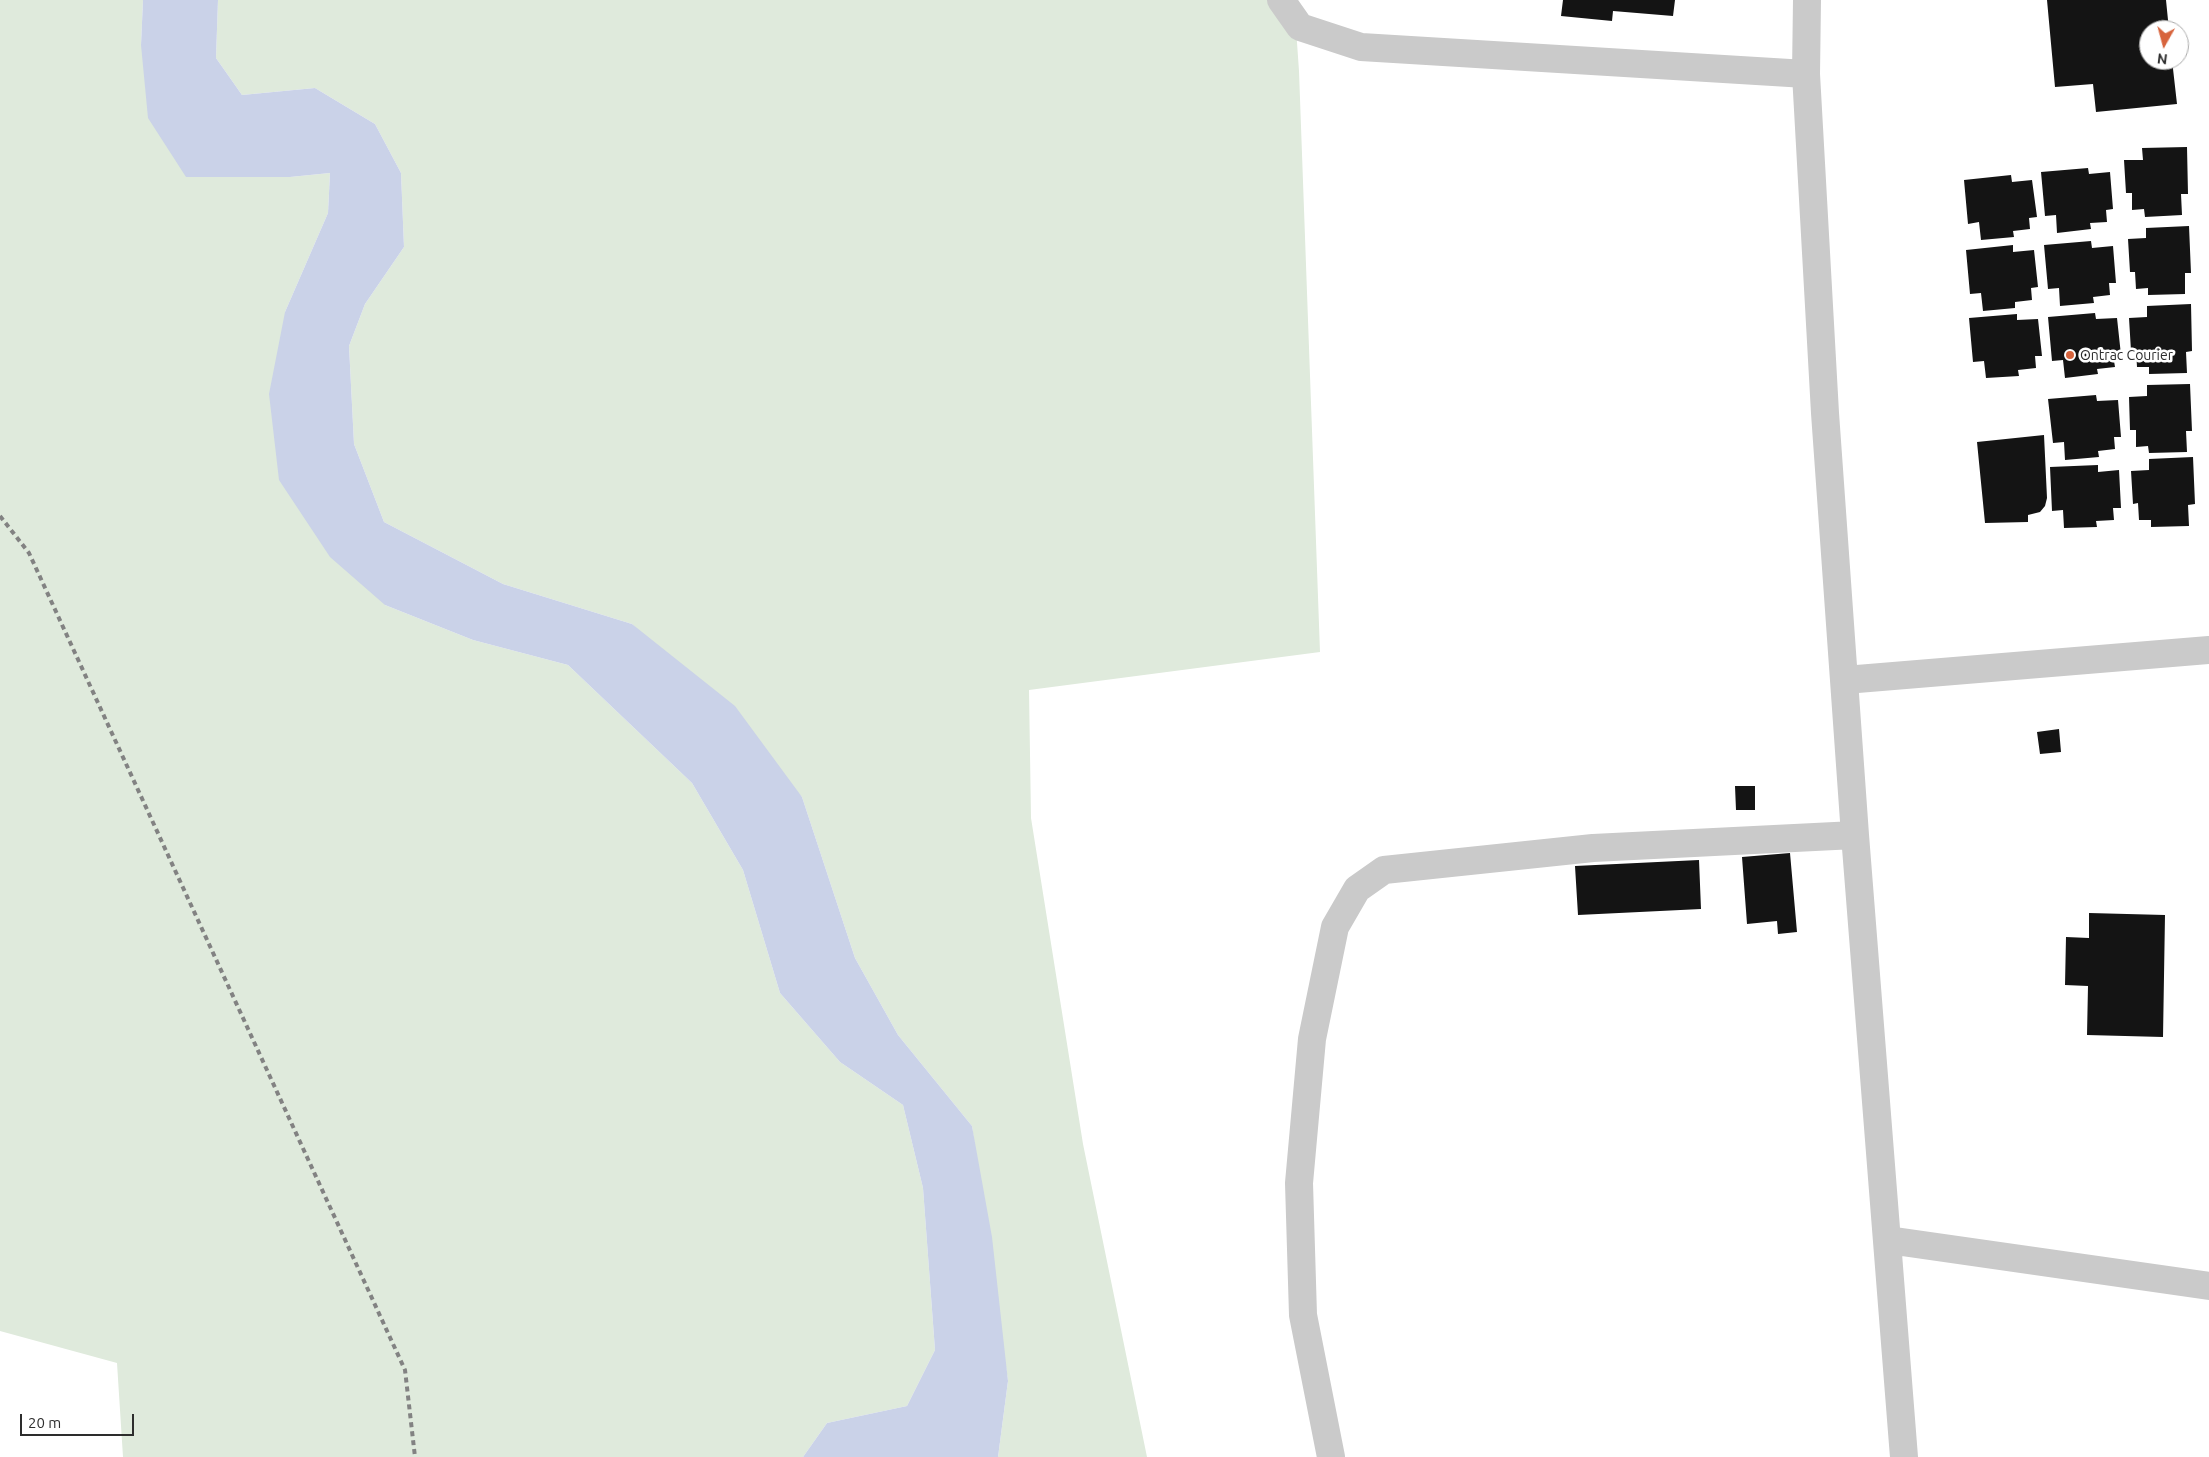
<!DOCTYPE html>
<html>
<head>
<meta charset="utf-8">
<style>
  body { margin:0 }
  #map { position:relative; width:2209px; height:1457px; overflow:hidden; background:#fff; font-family:Ubuntu,sans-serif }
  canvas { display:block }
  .north { position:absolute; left:2139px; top:20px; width:50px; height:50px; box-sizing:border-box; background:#fff; border:1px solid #ababab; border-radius:50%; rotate:187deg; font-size:14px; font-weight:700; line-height:20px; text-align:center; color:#2d2d2d }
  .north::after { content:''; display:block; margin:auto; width:18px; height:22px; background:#d7643d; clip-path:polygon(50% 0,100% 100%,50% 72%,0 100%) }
  .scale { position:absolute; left:20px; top:1414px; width:114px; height:22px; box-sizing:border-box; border:2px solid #2d2d2d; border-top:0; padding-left:6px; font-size:15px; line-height:18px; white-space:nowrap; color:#2d2d2d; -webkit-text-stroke:4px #fff; paint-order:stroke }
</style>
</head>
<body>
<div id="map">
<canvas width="2209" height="1457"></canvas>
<div class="north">N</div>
<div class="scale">20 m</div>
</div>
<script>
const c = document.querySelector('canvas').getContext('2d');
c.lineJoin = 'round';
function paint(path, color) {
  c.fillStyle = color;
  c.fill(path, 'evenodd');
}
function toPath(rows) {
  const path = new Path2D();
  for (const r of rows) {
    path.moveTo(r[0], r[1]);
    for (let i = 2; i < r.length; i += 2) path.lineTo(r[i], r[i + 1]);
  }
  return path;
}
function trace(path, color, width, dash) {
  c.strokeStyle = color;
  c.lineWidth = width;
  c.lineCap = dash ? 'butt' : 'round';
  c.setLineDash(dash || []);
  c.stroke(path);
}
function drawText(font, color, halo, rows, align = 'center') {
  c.font = font + ' Ubuntu,sans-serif';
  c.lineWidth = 5;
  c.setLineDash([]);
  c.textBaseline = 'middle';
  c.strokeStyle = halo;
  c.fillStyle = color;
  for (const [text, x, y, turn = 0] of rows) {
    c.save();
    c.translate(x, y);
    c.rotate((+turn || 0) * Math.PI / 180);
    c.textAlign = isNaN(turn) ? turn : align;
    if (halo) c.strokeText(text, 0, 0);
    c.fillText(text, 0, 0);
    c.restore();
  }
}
paint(toPath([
  [0,0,143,0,141,45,290,177,330,173,328,213,285,312,385,605,473,640,568,665,692,783,743,870,780,993,840,1062,903,1105,923,1188,935,1350,907,1406,827,1423,803,1457,123,1457,117,1363,0,1331],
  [218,0,1294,0,1299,71,1320,652,1029,690,1031,818,1083,1144,1147,1457,998,1457,1008,1381,972,1126,898,1035,855,958,802,797,632,624,503,584,384,522,354,444,349,346,365,304,404,247,401,173,375,124,315,88,242,95,216,58]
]), '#dfeadc');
paint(toPath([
  [143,0,218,0,216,58,242,95,315,88,375,124,401,173,404,247,365,304,349,346,354,444,384,522,503,584,632,624,735,706,802,797,855,958,898,1035,972,1126,992,1237,1008,1381,998,1457,803,1457,827,1423,907,1406,935,1350,923,1188,903,1105,840,1062,780,993,743,870,692,783,568,665,473,640,385,605,330,557,279,480,269,394,285,312,328,213,330,173,290,177,186,177,148,118,141,45]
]), '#cad2e8');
paint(toPath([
  [1563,0,1675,0,1673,16,1613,11,1612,21,1561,16],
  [2047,0,2166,0,2169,30,2149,30,2149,60,2172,60,2177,104,2096,112,2093,84,2055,87],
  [2187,147,2188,194,2181,194,2182,215,2145,217,2144,209,2132,210,2132,193,2126,193,2124,160,2143,160,2142,148],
  [2088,168,2089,174,2110,172,2113,209,2106,210,2107,222,2090,223,2091,229,2057,233,2056,215,2045,216,2041,172],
  [2011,175,2012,182,2032,180,2037,217,2029,218,2030,229,2013,231,2014,237,1981,240,1979,222,1968,224,1964,180],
  [2189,226,2191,273,2185,273,2185,294,2148,295,2148,288,2136,289,2135,272,2130,272,2128,239,2146,238,2146,228],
  [2091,241,2092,248,2113,246,2116,283,2109,283,2110,295,2093,297,2094,303,2060,306,2059,288,2048,289,2044,245],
  [2013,245,2013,252,2034,250,2038,287,2031,288,2032,300,2015,302,2015,308,1983,311,1981,293,1970,294,1966,250],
  [2191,304,2192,351,2186,352,2187,373,2149,374,2149,367,2137,367,2136,350,2131,351,2129,318,2147,317,2147,306],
  [2095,313,2096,319,2117,318,2121,355,2113,355,2115,367,2097,369,2098,374,2065,378,2063,360,2052,361,2048,317],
  [2017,314,2017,320,2038,319,2042,356,2035,356,2036,368,2018,370,2019,376,1986,378,1984,361,1973,362,1969,318],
  [2190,384,2192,431,2186,431,2187,452,2149,453,2148,446,2136,447,2136,430,2130,430,2129,397,2147,396,2147,385],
  [2096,395,2097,401,2118,400,2121,437,2114,437,2115,449,2098,451,2099,457,2065,460,2064,442,2053,443,2048,399],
  [2044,435,2047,498,2045,506,2040,512,2028,515,2028,522,1985,523,1977,442],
  [2193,457,2195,504,2188,505,2189,526,2151,527,2151,520,2139,520,2138,503,2133,504,2131,471,2149,470,2149,459],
  [2098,465,2098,472,2119,470,2121,508,2113,508,2114,520,2096,521,2097,527,2064,528,2063,510,2052,511,2050,467],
  [2059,729,2061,752,2040,754,2037,732],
  [1735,786,1755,786,1755,810,1736,810],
  [1790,853,1797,932,1778,934,1777,921,1747,924,1742,857],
  [1699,860,1701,909,1578,915,1575,866],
  [2089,913,2165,915,2163,1037,2087,1035,2088,986,2065,985,2066,937,2089,938]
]), '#141414');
trace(toPath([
  [1281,0,1300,27,1361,47,1806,74],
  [1807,0,1806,74,1825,413,1855,835,1904,1457],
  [1845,680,2209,650],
  [1888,1240,2209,1286],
  [1331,1457,1303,1315,1299,1183,1312,1039,1335,927,1357,889,1384,870,1593,848,1855,835]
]), '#cacaca', 28);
trace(toPath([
  [0,516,29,553,405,1370,415,1457]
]), '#828282', 4, [5, 4]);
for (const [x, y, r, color] of [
  [2070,355,5,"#d7643d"]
]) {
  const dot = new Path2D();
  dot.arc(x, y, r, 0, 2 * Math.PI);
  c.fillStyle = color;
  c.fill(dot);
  trace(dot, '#fff', 2);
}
drawText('14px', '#2d2d2d', '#fff', [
  ["Ontrac Courier",2080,355]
], 'left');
</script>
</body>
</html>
